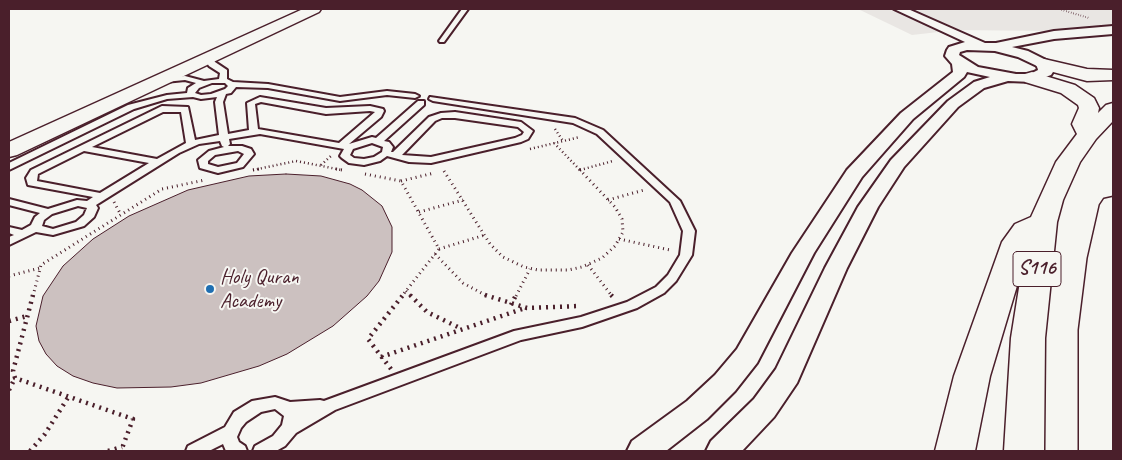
<!DOCTYPE html>
<html>
<head>
<meta charset="utf-8">
<style>
  body { margin:0 }
  #map { position:relative; width:1122px; height:460px; overflow:hidden; background:#f6f6f2; font-family:Caveat,sans-serif }
  canvas { display:block }
  .frame { position:absolute; inset:0; border:10px solid #4a1f2b; pointer-events:none }
</style>
</head>
<body>
<div id="map">
<canvas width="1122" height="460"></canvas>
<div class="frame"></div>
</div>
<script>
const c = document.querySelector('canvas').getContext('2d');
c.lineJoin = 'round';
function paint(path, color) {
  c.fillStyle = color;
  c.fill(path, 'evenodd');
}
function toPath(rows) {
  const path = new Path2D();
  for (const r of rows) {
    path.moveTo(r[0], r[1]);
    for (let i = 2; i < r.length; i += 2) path.lineTo(r[i], r[i + 1]);
  }
  return path;
}
function trace(path, color, width, dash) {
  c.strokeStyle = color;
  c.lineWidth = width;
  c.lineCap = dash ? 'butt' : 'round';
  c.setLineDash(dash || []);
  c.stroke(path);
}
function drawText(font, color, halo, rows, align = 'center') {
  c.font = font + ' Caveat,sans-serif';
  c.lineWidth = 4;
  c.setLineDash([]);
  c.textBaseline = 'middle';
  c.strokeStyle = halo;
  c.fillStyle = color;
  for (const [text, x, y, turn = 0] of rows) {
    c.save();
    c.translate(x, y);
    c.rotate((+turn || 0) * Math.PI / 180);
    c.textAlign = isNaN(turn) ? turn : align;
    if (halo) c.strokeText(text, 0, 0);
    c.fillText(text, 0, 0);
    c.restore();
  }
}
paint(toPath([
  [858,9,1113,9,1113,27,1049,31,956,30,912,35]
]), '#e9e6e3');
const building = toPath([
  [286,174,321,176,350,184,362,190,382,206,392,227,392,252,379,281,367,296,333,326,287,354,259,366,201,383,171,387,117,388,93,383,73,376,57,366,46,354,39,341,36,326,43,296,63,266,93,239,129,216,188,190,249,176,286,174]
]);
paint(building, '#ccc1c0');
trace(building, '#4a1f2b', 1);
const service = toPath([
  [462,9,468,9,444,42,440,42,439,41,462,9],
  [205,56,211,56,215,62,227,70,227,79,233,82,268,84,340,97,387,91,415,94,419,96,415,98,387,95,340,101,268,88,236,87,231,93,226,94,223,102,228,134,249,130,247,103,260,97,326,108,370,106,383,109,384,111,381,117,349,144,372,137,376,138,418,101,424,101,424,105,384,141,389,142,393,147,391,152,393,152,429,117,441,113,455,112,521,122,533,131,528,139,521,142,431,163,409,162,387,156,380,161,364,165,349,163,342,158,340,156,344,149,260,134,229,139,230,144,228,146,242,146,251,149,254,154,243,167,218,173,200,168,198,160,209,151,224,147,222,146,220,141,199,144,179,153,96,205,98,208,94,217,84,226,53,235,36,232,9,245,9,237,14,235,9,233,9,227,22,230,31,225,35,217,40,213,9,205,9,199,48,209,77,200,87,201,93,197,28,185,26,178,31,170,162,106,188,107,195,140,219,135,215,102,217,97,201,99,193,97,167,99,134,109,9,170,9,163,128,105,167,95,187,93,188,88,196,83,185,80,165,82,161,80,162,78,185,76,204,81,219,79,220,73,209,66,204,58,205,56],
  [212,83,225,83,228,86,225,89,211,94,201,95,195,93,199,88,212,83],
  [261,102,326,114,370,111,375,112,339,143,258,129,255,104,261,102],
  [163,112,181,112,186,143,157,159,92,147,163,112],
  [442,118,455,118,518,127,524,132,522,135,515,138,431,157,402,155,435,121,442,118],
  [372,143,383,147,382,152,374,157,364,159,354,158,350,155,353,149,372,143],
  [84,151,149,163,100,193,37,181,38,174,84,151],
  [238,151,244,154,237,163,218,167,208,164,208,161,215,155,238,151],
  [78,206,87,208,84,215,76,222,53,229,42,226,44,220,52,214,78,206],
  [430,97,575,118,603,130,680,201,695,231,692,255,676,281,664,293,637,308,582,327,521,340,335,410,296,433,285,446,276,451,253,451,255,446,273,436,282,425,284,416,275,409,261,412,246,422,241,428,237,437,239,442,245,446,247,451,226,451,223,444,209,451,186,451,188,446,225,427,234,412,252,401,275,397,290,402,320,400,324,401,514,331,581,317,627,302,656,287,668,275,680,255,683,231,670,202,597,134,573,123,433,101,429,99,430,97]
]);
const minor = toPath([
  [894,9,908,9,985,43,996,43,1054,31,1113,26,1113,34,1054,39,1012,47,1028,51,1048,61,1053,72,1051,75,1032,82,1008,81,984,88,958,107,904,167,878,207,847,268,797,383,774,417,742,451,706,451,711,441,754,399,776,369,825,268,858,207,891,160,948,101,974,82,990,77,967,72,964,77,913,119,862,177,814,253,757,363,735,391,707,419,666,451,627,451,632,441,687,401,715,375,737,349,792,253,847,170,901,113,953,72,952,64,945,56,947,50,949,47,965,42,894,9],
  [967,50,995,51,1018,57,1037,66,1038,70,1030,74,1016,74,978,67,959,55,960,52,967,50]
]);
const secondary = toPath([
  [303,9,321,9,319,12,17,155,9,157,9,142,303,9]
]);
const trunk = toPath([
  [1044,59,1087,69,1113,70,1113,80,1087,81,1038,68,1035,64,1038,60,1044,59],
  [1032,72,1075,85,1094,98,1099,108,1098,113,1106,105,1113,103,1113,121,1096,139,1080,162,1063,200,1057,222,1045,338,1044,451,1004,451,1011,338,1022,269,990,376,975,451,935,451,954,376,1002,242,1015,224,1031,217,1056,162,1077,134,1072,124,1079,108,1078,105,1061,93,1025,82,1023,78,1025,74,1032,72],
  [1113,197,1113,451,1079,451,1079,330,1088,258,1100,205,1104,199,1113,197]
]);
trace(service, '#4a1f2b', 4);
trace(minor, '#4a1f2b', 4);
trace(secondary, '#4a1f2b', 3);
trace(trunk, '#4a1f2b', 3);
trace(toPath([
  [989,9,992,9],
  [1059,9,1089,18]
]), '#4a1f2b', 2, [0.5, 2]);
trace(toPath([
  [555,129,563,141],
  [554,143,580,170],
  [530,149,580,137],
  [321,165,331,156],
  [253,170,296,161,342,170],
  [580,170,613,161]
]), '#4a1f2b', 2.5, [1, 3]);
trace(toPath([
  [336,169,342,170],
  [253,170,259,169],
  [580,170,584,169],
  [444,171,490,244,503,257,524,267,538,270,568,270,582,267,602,258,615,246,623,232,622,219,615,207,579,169],
  [365,174,401,181,439,249,402,296],
  [401,181,434,173],
  [608,200,644,190],
  [114,202,121,215],
  [419,212,463,200],
  [619,239,670,250],
  [439,249,485,235],
  [435,254,463,283,487,296],
  [588,265,612,296],
  [9,276,40,268],
  [406,291,411,296],
  [33,296,41,265,162,189,205,180],
  [516,296,530,269]
]), '#4a1f2b', 3, [1, 4]);
trace(toPath([
  [33,295,13,371,15,378,133,419,121,451],
  [410,295,427,312,462,329],
  [485,295,527,308,579,306],
  [611,295,613,297],
  [511,305,516,295],
  [9,321,27,316],
  [381,357,525,308],
  [391,369,368,339,403,295],
  [9,390,15,378],
  [30,451,45,434,69,396],
  [108,451,122,447]
]), '#4a1f2b', 4.5, [2, 5]);
paint(service, '#f6f6f2');
paint(minor, '#f6f6f2');
paint(secondary, '#f6f6f2');
paint(trunk, '#f6f6f2');
for (const [x, y, r, color] of [
  [210,289,5,"#1f6fb2"]
]) {
  const dot = new Path2D();
  dot.arc(x, y, r, 0, 2 * Math.PI);
  c.fillStyle = color;
  c.fill(dot);
  trace(dot, '#f6f6f2', 2);
}
for (const [x, y, w] of [
  [1037,269,48]
]) {
  const box = new Path2D();
  box.roundRect(x - w / 2, y - 17.5, w, 35, 4);
  c.fillStyle = '#f6f6f2';
  c.fill(box);
  trace(box, '#4a1f2b', 1);
}
drawText('bold 20px', '#4a1f2b', null, [
  ["S116",1037,269]
]);
drawText('21px', '#4a1f2b', '#f6f6f2', [
  ["Holy Quran",220,277],
  ["Academy",220,301]
], 'left');
</script>
</body>
</html>
